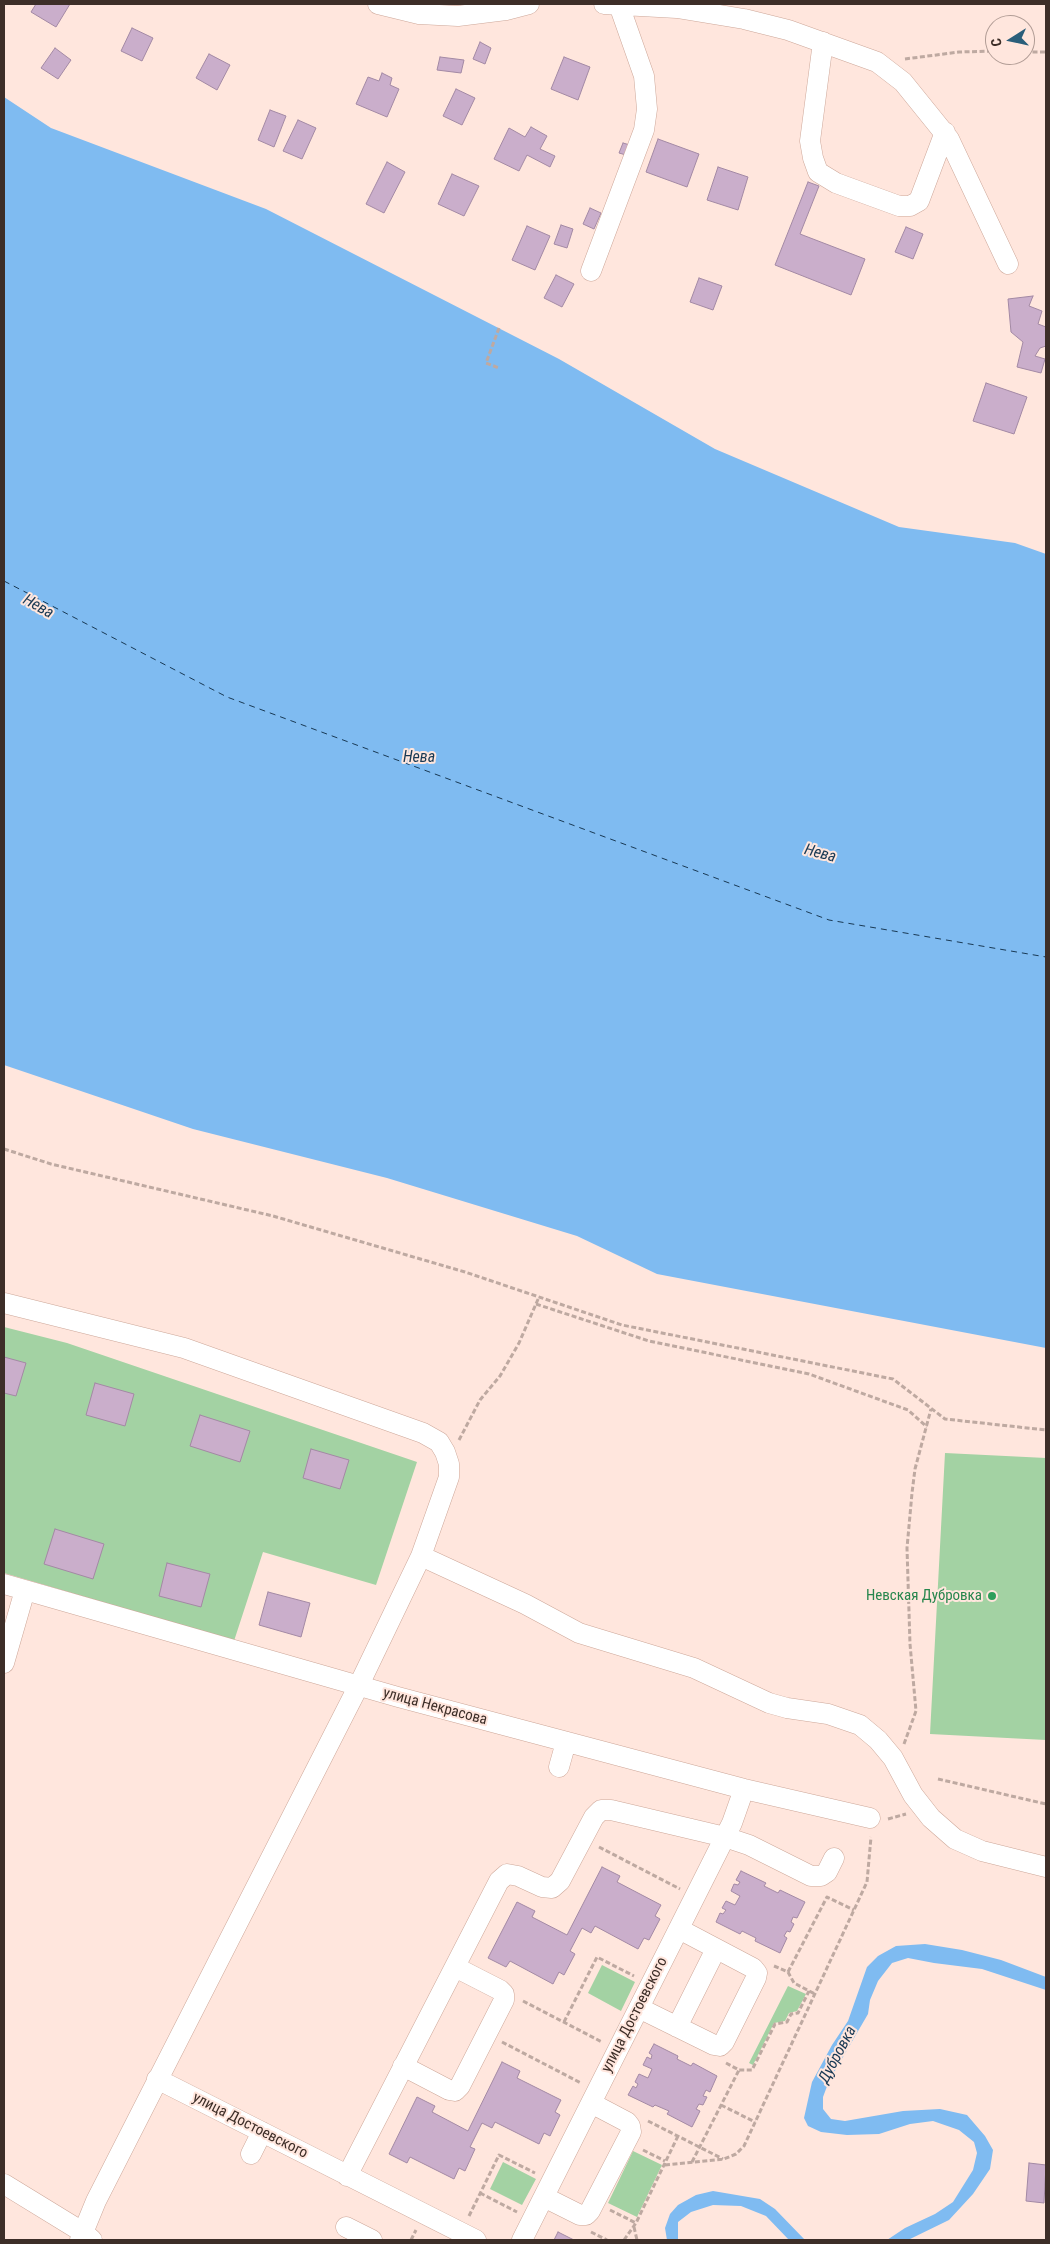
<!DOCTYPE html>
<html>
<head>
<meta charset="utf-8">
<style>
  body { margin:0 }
  #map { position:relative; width:1050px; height:2244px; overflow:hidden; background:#ffe6dd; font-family:"Roboto Condensed",sans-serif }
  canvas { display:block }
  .frame { position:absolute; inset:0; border:5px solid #3d2e28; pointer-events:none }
  .north { position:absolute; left:985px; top:15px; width:50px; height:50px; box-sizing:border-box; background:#ffe6dd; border:1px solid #b19c95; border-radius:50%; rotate:260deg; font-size:14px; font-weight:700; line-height:20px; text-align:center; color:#3d2e28 }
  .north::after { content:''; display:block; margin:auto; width:18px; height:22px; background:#2a5e7a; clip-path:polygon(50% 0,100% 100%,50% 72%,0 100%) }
</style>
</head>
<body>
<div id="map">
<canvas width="1050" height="2244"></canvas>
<div class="frame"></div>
<div class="north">С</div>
</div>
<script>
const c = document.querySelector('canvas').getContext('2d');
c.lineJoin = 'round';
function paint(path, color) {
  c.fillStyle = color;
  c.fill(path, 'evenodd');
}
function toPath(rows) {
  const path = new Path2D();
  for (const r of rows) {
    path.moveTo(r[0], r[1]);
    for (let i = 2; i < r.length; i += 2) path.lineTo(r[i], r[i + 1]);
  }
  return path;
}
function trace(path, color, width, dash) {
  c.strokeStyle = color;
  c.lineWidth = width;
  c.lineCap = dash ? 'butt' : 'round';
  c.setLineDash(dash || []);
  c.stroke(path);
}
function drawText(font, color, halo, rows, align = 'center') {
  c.font = font + ' "Roboto Condensed",sans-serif';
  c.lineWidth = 4;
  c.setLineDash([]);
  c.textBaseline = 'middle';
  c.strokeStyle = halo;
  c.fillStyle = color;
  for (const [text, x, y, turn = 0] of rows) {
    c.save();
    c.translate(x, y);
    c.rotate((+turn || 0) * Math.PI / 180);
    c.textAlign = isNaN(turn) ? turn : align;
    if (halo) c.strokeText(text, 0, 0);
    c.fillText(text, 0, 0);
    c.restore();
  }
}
paint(toPath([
  [4,1327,67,1343,417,1462,376,1585,263,1552,234,1641,4,1573],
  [945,1453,1046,1458,1046,1740,930,1734],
  [602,1965,635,1982,621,2011,588,1993],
  [788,1986,806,1994,797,2011,789,2013,785,2021,774,2023,753,2065,749,2063],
  [633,2151,662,2165,637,2217,608,2203],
  [503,2162,536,2179,522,2205,490,2189]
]), '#a3d2a3');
paint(toPath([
  [4,97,51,128,266,209,559,359,715,449,899,527,1015,543,1046,554,1046,1348,657,1274,577,1236,387,1178,193,1129,4,1065],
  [925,1944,962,1950,1001,1960,1046,1977,1046,1990,982,1969,934,1963,908,1958,892,1963,878,1981,870,2000,868,2014,829,2081,823,2097,823,2109,831,2119,845,2121,903,2111,940,2109,967,2115,985,2136,993,2150,990,2169,973,2194,949,2220,908,2240,887,2240,905,2228,935,2214,953,2202,973,2170,977,2153,974,2142,959,2130,933,2121,910,2124,879,2134,847,2135,821,2132,808,2126,804,2118,812,2082,832,2045,848,2021,867,1967,878,1956,896,1946],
  [713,2191,760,2199,775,2209,805,2240,789,2240,766,2216,741,2206,713,2205,691,2212,678,2222,678,2240,667,2240,665,2228,670,2214,678,2205,696,2195]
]), '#7fbbf1');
trace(toPath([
  [4,581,227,697,829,920,1046,957]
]), '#193954', 1, [6, 5]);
const building = toPath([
  [36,4,70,4,56,27,31,12,36,4],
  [132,28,153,38,142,61,121,51,132,28],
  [480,42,491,48,485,64,473,59,480,42],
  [55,48,71,60,58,79,41,68,55,48],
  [209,54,230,65,217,90,196,78,209,54],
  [440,57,464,60,461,73,437,70,440,57],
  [564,57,590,67,578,100,551,89,564,57],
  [382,73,392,78,390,85,399,89,387,117,356,104,368,77,379,81,382,73],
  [456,89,475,98,462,125,443,116,456,89],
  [270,110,286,116,274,147,258,140,270,110],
  [298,120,316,128,302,159,283,151,298,120],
  [531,127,547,136,540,149,555,156,550,167,527,155,519,171,494,159,509,128,525,137,531,127],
  [658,139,699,154,687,187,646,172,658,139],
  [623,143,630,145,626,155,619,153,623,143],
  [387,162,405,172,384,213,366,204,387,162],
  [718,167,748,177,738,210,707,200,718,167],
  [452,174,479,186,464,216,438,204,452,174],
  [808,182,819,186,800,234,865,259,851,295,775,265,808,182],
  [590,208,601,213,594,229,583,224,590,208],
  [561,225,573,229,567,248,554,244,561,225],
  [527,226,550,236,535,270,512,260,527,226],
  [906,227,923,234,913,259,895,252,906,227],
  [556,275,574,284,562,307,544,298,556,275],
  [699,278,722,286,713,310,690,302,699,278],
  [1033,296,1029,306,1042,311,1038,324,1046,327,1046,346,1040,348,1035,356,1045,359,1041,373,1017,367,1023,342,1011,332,1008,299,1033,296],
  [986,383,1027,397,1014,434,973,421,986,383],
  [4,1357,26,1363,16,1396,4,1393,4,1357],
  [95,1383,134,1394,125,1426,86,1415,95,1383],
  [200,1415,250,1431,240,1462,190,1446,200,1415],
  [311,1449,349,1460,340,1489,303,1478,311,1449],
  [55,1529,104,1544,93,1579,44,1564,55,1529],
  [167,1563,210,1574,201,1607,159,1596,167,1563],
  [268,1592,310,1603,301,1637,259,1625,268,1592],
  [602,1867,620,1876,617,1882,661,1905,655,1916,660,1919,649,1940,644,1938,638,1949,595,1926,591,1933,582,1928,570,1951,575,1954,564,1975,559,1972,553,1984,510,1961,506,1967,488,1958,517,1902,535,1911,532,1917,567,1935,602,1867],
  [741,1871,766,1883,764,1886,778,1893,780,1890,805,1902,797,1918,793,1917,791,1922,794,1924,790,1932,787,1931,784,1936,787,1938,780,1953,755,1941,756,1938,742,1931,740,1934,716,1922,720,1913,723,1914,726,1910,722,1908,726,1901,735,1905,740,1896,731,1891,734,1884,738,1885,740,1882,736,1880,741,1871],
  [654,2044,678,2056,677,2059,691,2066,693,2063,717,2076,710,2092,706,2090,703,2096,707,2097,703,2105,699,2104,696,2109,700,2111,692,2127,667,2114,669,2111,655,2105,653,2107,628,2095,633,2086,636,2088,638,2084,635,2082,639,2074,648,2078,652,2069,643,2065,647,2057,651,2059,652,2055,649,2053,654,2044],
  [502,2062,520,2071,517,2078,561,2100,555,2112,560,2115,550,2136,544,2133,539,2144,495,2122,492,2128,482,2123,470,2147,475,2149,465,2171,459,2168,454,2179,410,2157,407,2163,389,2154,417,2097,435,2106,432,2112,468,2131,502,2062],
  [1029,2163,1046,2165,1044,2203,1026,2201,1029,2163],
  [558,2232,574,2240,554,2240,558,2232]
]);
paint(building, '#caaecb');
trace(building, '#a389a4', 1);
const minor = toPath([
  [378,4,419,14,458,16,506,10,529,4],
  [604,4,677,8,744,19,788,30,877,62,903,82,949,139,1008,264],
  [823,42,810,141,813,158,818,172,836,183,899,206,910,206,919,201,945,132],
  [591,271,644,130,647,109,644,76,619,5],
  [4,1303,184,1348,423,1433,439,1442,445,1452,449,1464,449,1477,421,1556,358,1687,96,2201,80,2240],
  [421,1556,525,1604,579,1633,694,1668,769,1703,787,1708,828,1714,860,1725,878,1740,893,1758,913,1795,931,1818,955,1839,982,1851,1046,1867],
  [4,1584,398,1697,744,1789,870,1818],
  [4,1663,25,1590],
  [559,1767,566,1742],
  [639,2008,714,2045,720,2046,724,2042,756,1978,757,1973,753,1968,679,1929],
  [677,2027,716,1949],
  [403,2066,449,2090,455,2091,460,2086,504,2000,504,1994,500,1990,455,1967],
  [157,2079,476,2240],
  [251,2154,262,2132],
  [347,2176,499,1881,507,1874,518,1876,542,1887,552,1888,560,1881,594,1817,601,1810,611,1810,725,1837,749,1845,811,1876,821,1876,827,1872,834,1858],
  [4,2184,84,2233,92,2240],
  [544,2197,580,2215,586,2215,590,2211,631,2132,630,2126,627,2122,591,2103],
  [346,2227,372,2240],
  [522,2240,732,1823,744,1789]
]);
trace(minor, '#cda799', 21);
trace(toPath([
  [1025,52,1046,52],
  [905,59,959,52,995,51],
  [499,328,486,363,499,368],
  [4,1149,51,1164,273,1216,465,1272,622,1325,893,1379,945,1419,1046,1430],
  [536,1304,649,1341,809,1374,908,1410,927,1427],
  [459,1440,480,1400,500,1376,519,1343,539,1297],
  [904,1744,916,1711,910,1644,907,1548,912,1493,915,1469,931,1409],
  [938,1779,1046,1804],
  [888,1819,906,1814],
  [599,1847,680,1889],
  [774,1966,788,1972,794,1983,815,1994],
  [788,1972,827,1897,854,1910],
  [523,2001,602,2042],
  [564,2022,597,1957,634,1976],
  [502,2042,581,2083],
  [726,2063,739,2070,752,2070,775,2024,787,2022,791,2014,798,2013,809,1991],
  [721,2105,755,2122],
  [648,2121,723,2159],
  [643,2150,665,2161],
  [692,2162,739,2070],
  [665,2165,724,2159,736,2154,744,2146,867,1882,871,1837],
  [480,2193,517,2212],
  [610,2210,636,2223],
  [469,2216,499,2155,535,2173],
  [634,2227,637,2240],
  [591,2232,607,2240],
  [411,2240,416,2230],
  [624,2240,636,2223,678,2136]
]), '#bea9a1', 3, [5, 2.5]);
trace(minor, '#fff', 20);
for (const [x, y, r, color] of [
  [992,1596,5,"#2e9e5b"]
]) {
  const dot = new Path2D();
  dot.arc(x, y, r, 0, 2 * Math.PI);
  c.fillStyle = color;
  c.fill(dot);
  trace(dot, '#ffe6dd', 2);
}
drawText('15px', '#27864d', '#ffe6dd', [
  ["Невская Дубровка",982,1596]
], 'right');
drawText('15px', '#3d2e28', '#ffe6dd', [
  ["улица Некрасова",435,1707,15],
  ["улица Достоевского",635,2015,-63],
  ["улица Достоевского",250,2126,27]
]);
drawText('italic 16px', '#193954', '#ffe6dd', [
  ["Нева",38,607,29],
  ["Нева",419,758],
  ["Нева",820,854,15],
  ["Дубровка",838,2055,-62]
]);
</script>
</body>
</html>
